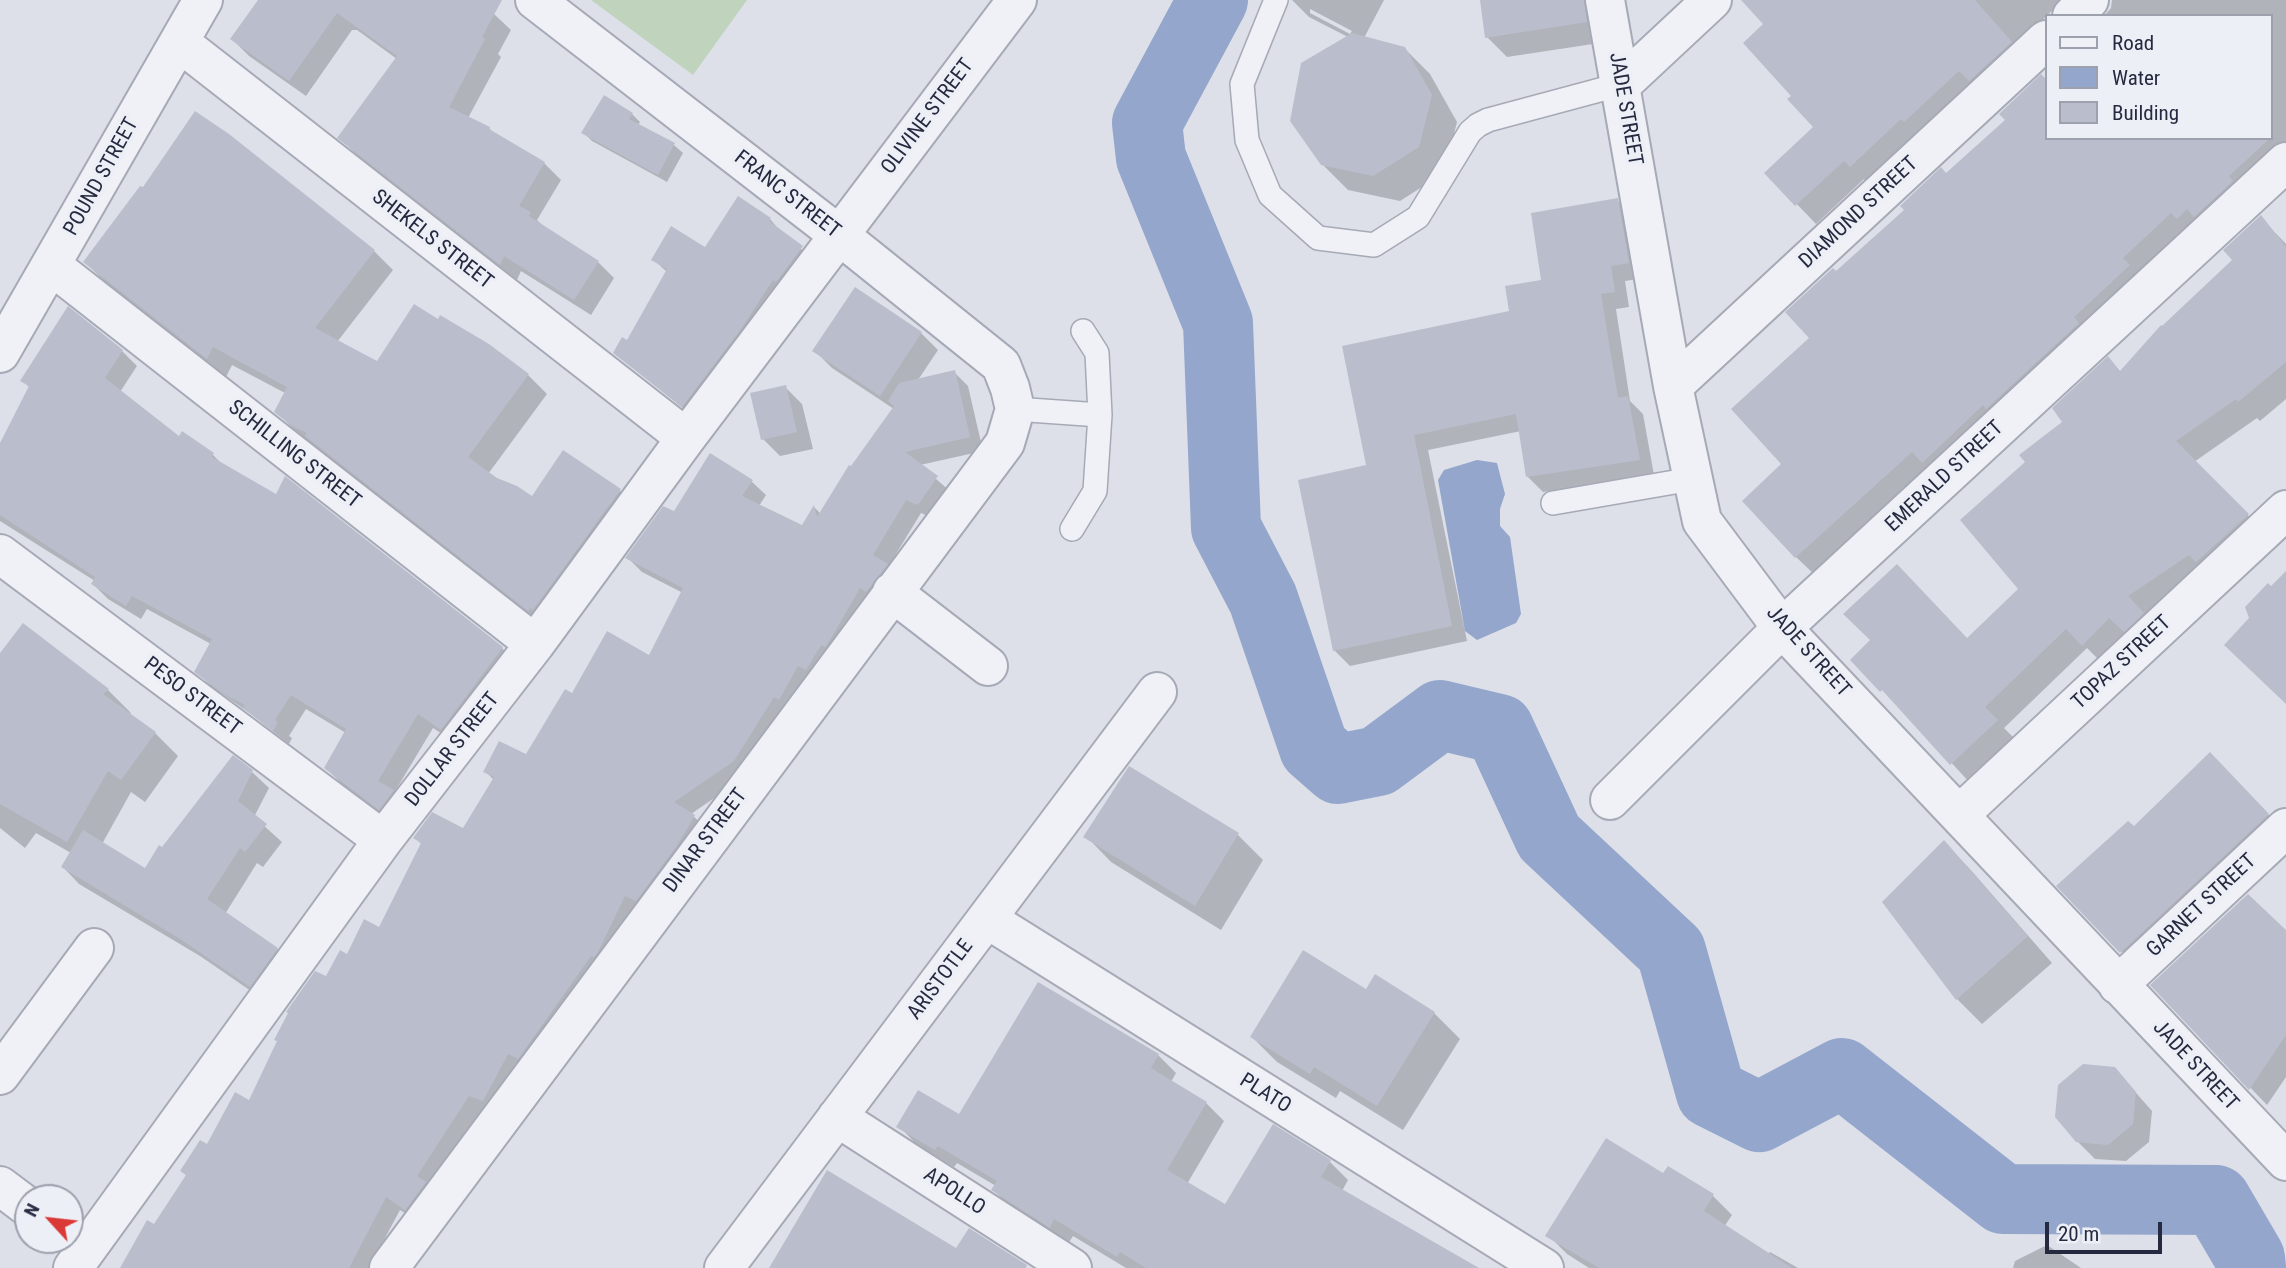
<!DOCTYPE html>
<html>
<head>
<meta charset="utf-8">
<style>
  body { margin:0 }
  #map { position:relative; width:2286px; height:1268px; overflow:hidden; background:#dde0e8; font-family:"Roboto Condensed",sans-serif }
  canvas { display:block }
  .legend { position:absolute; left:2045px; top:14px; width:228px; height:126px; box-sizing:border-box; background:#edeff6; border:2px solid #9da0ad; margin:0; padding:9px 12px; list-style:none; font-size:21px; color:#252a40 }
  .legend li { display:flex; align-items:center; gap:14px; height:35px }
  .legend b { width:35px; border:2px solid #9da0ad }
  .north { position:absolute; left:14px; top:1184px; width:70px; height:70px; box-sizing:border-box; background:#edeff6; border:2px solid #9da0ad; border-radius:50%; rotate:297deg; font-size:19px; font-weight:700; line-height:28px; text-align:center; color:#252a40 }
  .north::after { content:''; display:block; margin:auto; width:24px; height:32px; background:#da3936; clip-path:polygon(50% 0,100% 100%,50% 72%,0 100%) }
  .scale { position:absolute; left:2045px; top:1222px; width:117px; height:32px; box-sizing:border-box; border:4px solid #252a40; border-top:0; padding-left:9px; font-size:21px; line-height:24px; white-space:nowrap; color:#252a40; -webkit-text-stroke:5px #edeff6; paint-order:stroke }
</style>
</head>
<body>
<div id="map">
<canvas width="2286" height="1268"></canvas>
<ul class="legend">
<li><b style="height:9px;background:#f0f1f6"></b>Road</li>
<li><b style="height:19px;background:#94a6cc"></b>Water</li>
<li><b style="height:19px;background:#babecc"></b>Building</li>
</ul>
<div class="north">N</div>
<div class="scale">20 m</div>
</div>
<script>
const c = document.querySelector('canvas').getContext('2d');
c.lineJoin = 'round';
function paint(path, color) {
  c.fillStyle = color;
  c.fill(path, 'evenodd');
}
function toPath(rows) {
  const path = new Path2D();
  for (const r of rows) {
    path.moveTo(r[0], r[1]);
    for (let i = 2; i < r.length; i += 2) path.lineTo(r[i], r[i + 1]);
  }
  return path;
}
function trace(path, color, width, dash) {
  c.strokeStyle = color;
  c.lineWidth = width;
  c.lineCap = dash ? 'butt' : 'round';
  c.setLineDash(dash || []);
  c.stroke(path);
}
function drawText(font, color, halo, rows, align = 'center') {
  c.font = font + ' "Roboto Condensed",sans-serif';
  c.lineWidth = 7;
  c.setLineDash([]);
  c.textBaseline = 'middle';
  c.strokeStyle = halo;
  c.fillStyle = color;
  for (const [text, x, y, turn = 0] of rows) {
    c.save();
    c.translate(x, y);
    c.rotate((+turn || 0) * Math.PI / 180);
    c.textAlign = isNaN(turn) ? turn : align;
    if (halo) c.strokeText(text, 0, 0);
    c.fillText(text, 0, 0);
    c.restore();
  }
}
paint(toPath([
  [591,0,747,0,693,75]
]), '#bfd3bd');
paint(toPath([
  [1477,460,1497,463,1505,494,1500,509,1500,526,1510,537,1521,614,1516,623,1477,640,1465,631,1438,480,1444,470]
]), '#94a6cc');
paint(toPath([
  [260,0,475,0,494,14,511,30,498,54,501,57,468,118,489,128,498,137,544,163,561,180,537,220,546,229,598,262,614,278,591,315,521,271,517,280,356,154,339,137,397,59,357,30,352,30,306,96,249,56,232,39],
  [1292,0,1384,0,1364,38,1404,48,1430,74,1457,122,1444,173,1400,201,1348,190,1322,164,1348,37,1309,17],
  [1310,9,1352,31,1350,34,1310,13],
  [1482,0,1598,0,1606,42,1507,57,1487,37],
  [1745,0,2063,0,1871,186,1864,179,1816,224,1767,173,1815,128,1793,96,1765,24],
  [2112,0,2286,0,2286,161,1816,576,1796,557,1784,464,1811,338,1836,274,2007,120,2042,76,2046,80,2046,138,2270,138,2270,16,2104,16,2111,8],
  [632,114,640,122,638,125,674,145,683,153,667,182,592,141,583,132],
  [228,136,374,251,393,270,337,342,378,363,528,375,547,394,488,474,533,499,564,452,620,491,639,509,548,628,295,431,276,411,285,393,232,365,226,377,104,281,85,262,143,190],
  [1617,200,1633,216,1644,278,1625,281,1629,307,1616,309,1630,401,1643,414,1654,475,1543,492,1528,477,1521,431,1428,450,1467,641,1350,666,1334,650,1368,467,1511,312,1543,282],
  [2261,218,2286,244,2286,399,2260,421,2257,418,2194,462,2268,535,2103,664,2087,648,2004,728,2017,741,1971,784,1902,709,1852,660,1968,640,2021,589,2027,463,2064,422,2108,359,2121,372,2234,261],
  [770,219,781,232,814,260,695,418,615,353,627,342,667,272,653,259,705,249],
  [921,333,938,350,918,380,954,372,968,386,983,451,920,465,951,492,933,518,921,513,888,567,901,579,748,775,691,814,708,830,420,1223,400,1210,369,1268,125,1268,187,1176,182,1171,250,1102,326,978,347,956,379,929,422,845,415,837,464,830,494,780,485,771,526,757,573,696,650,658,683,593,642,572,628,558,675,514,751,481,766,495,759,506,802,527,815,508,821,514,894,409,832,368,815,351],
  [122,351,137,366,120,392,180,438,213,455,224,466,502,648,517,663,456,743,433,728,394,793,407,806,394,823,341,783,326,768,346,733,306,709,289,736,292,738,289,744,251,714,211,686,196,671,211,644,147,609,141,619,108,599,93,584,95,581,0,521,0,446,30,388,22,380],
  [785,387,802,404,813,449,780,456,763,439],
  [23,625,108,690,131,713,129,714,155,733,178,756,145,802,131,792,102,844,145,871,162,849,252,772,269,788,254,817,282,842,263,867,257,863,225,914,277,949,293,966,267,1002,200,956,79,884,63,867,71,853,36,833,25,848,0,828,0,656],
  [1129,768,1238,835,1263,860,1221,930,1111,862,1086,836],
  [2227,772,2285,832,2138,969,2059,886],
  [1944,843,1969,868,2052,963,1982,1024,1957,999],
  [2286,932,2286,1077,2267,1105,2152,985],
  [1375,977,1434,1013,1460,1039,1403,1130,1340,1091,1336,1098,1277,1062,1252,1037,1366,991],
  [1158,1055,1176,1073,1171,1082,1206,1103,1224,1121,1187,1184,1226,1207,1273,1126,1330,1162,1348,1180,1342,1191,1476,1268,1126,1268,1073,1236,1068,1244,1012,1208,993,1190,996,1186,957,1163,954,1167,917,1145,899,1126,960,1117],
  [2115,1069,2152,1111,2149,1142,2126,1161,2095,1159,2077,1141],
  [1664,1175,1713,1196,1732,1215,1724,1227,1768,1255,1770,1252,1798,1268,1589,1268,1567,1254,1548,1235],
  [2047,1245,2081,1268,2013,1268,2015,1261]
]), '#0003');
trace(toPath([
  [1213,0,1147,123,1151,158,1218,323,1226,528,1263,599,1314,748,1338,769,1378,761,1440,715,1499,729,1549,837,1671,951,1711,1093,1759,1117,1842,1073,2003,1199,2216,1200,2250,1258,2251,1268]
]), '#94a6cc', 70);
paint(toPath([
  [258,0,502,0,482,37,485,39,449,107,490,127,489,129,545,162,519,206,531,212,529,216,599,261,574,300,504,256,500,265,337,138,397,56,337,13,289,81,230,39],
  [1480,0,1584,0,1587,22,1485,38],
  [1741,0,1975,0,2012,42,1969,81,1959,71,1904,122,1901,119,1850,167,1844,161,1795,206,1764,173,1813,127,1787,99,1791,96,1743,43,1763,24],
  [1352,33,1405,47,1432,95,1419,147,1373,176,1321,165,1290,121,1301,63],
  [2041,74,2046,79,2046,138,2270,138,2229,176,2233,181,2194,217,2187,209,2177,219,2171,213,2123,258,2130,265,2074,317,2079,323,1986,409,1983,405,1922,463,1912,452,1795,558,1742,501,1781,464,1731,409,1809,338,1785,312,1833,268,1836,271,1904,210,1900,206,1941,167,1946,173,2005,120,1999,114],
  [604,95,633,113,629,119,675,143,658,175,581,133],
  [195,111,229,134,375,250,315,328,377,361,414,304,438,319,440,315,489,344,529,374,468,457,497,478,517,486,532,496,563,450,621,489,533,610,530,608,528,611,305,436,307,433,292,426,274,412,287,387,213,347,207,359,83,262,140,186,143,187],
  [738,196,771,218,769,221,803,246,776,282,773,280,741,329,682,407,613,353,622,337,627,340,667,269,651,260,671,226,705,247],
  [1618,198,1629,263,1611,266,1615,292,1601,294,1618,398,1628,396,1640,460,1526,477,1516,414,1414,435,1452,626,1333,651,1298,480,1366,465,1342,346,1509,311,1505,286,1541,280,1531,213],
  [2261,215,2286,247,2286,362,2238,402,2236,399,2176,441,2249,514,2196,562,2189,555,2128,596,2144,613,2124,632,2109,618,2082,646,2066,629,1985,707,1998,720,1950,765,1882,690,1880,692,1850,660,1870,640,1843,614,1897,564,1967,638,2018,589,1960,520,2025,462,2019,455,2062,422,2052,408,2108,356,2120,371,2161,325,2162,326,2232,260,2223,250],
  [855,287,922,332,880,396,812,351],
  [68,306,123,350,105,378,179,436,182,431,214,453,212,457,276,494,285,476,503,647,441,730,418,714,378,781,394,790,379,810,324,768,346,729,291,695,275,720,278,722,273,731,243,708,245,705,224,694,194,672,212,639,132,596,126,606,91,584,95,577,0,515,0,443,29,386,20,381],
  [955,370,970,437,905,452,938,476,918,505,906,500,873,555,888,564,866,592,860,588,830,640,825,647,821,645,806,670,798,666,779,700,774,697,734,761,674,802,695,815,676,847,636,901,625,896,598,952,594,957,591,956,518,1059,508,1054,483,1101,469,1096,417,1176,426,1182,405,1210,386,1197,349,1268,120,1268,147,1220,154,1224,186,1175,180,1171,200,1140,207,1144,235,1092,249,1100,277,1041,274,1040,288,1013,286,1012,315,971,326,976,340,950,347,954,364,919,379,927,421,843,413,838,432,812,463,828,494,777,483,772,499,741,526,754,565,689,572,693,607,631,649,655,683,588,625,558,663,506,674,511,710,453,753,480,742,496,802,525,814,505,817,517,849,465,851,466,894,406,888,401,899,383],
  [786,385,797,432,761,440,750,393],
  [2286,571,2286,704,2224,645,2249,618,2245,607,2268,583,2271,586],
  [23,623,109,689,103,694,156,732,121,780,108,771,67,842,0,804,0,653],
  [2210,752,2269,814,2120,953,2056,886,2128,821,2134,826],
  [233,755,253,770,238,801,267,824,245,852,240,848,207,899,278,948,250,987,182,940,61,867,83,830,145,868,159,845,162,847],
  [1129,766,1239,833,1195,906,1083,837],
  [1944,840,2028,936,1956,1000,1882,902],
  [2248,894,2286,930,2286,1035,2249,1090,2150,985],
  [1303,950,1366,989,1375,974,1435,1012,1377,1106,1314,1067,1310,1074,1250,1037],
  [1038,982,1159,1054,1151,1068,1207,1102,1167,1170,1225,1204,1273,1124,1331,1160,1321,1177,1479,1268,1146,1268,1120,1252,1117,1257,1054,1219,1050,1228,991,1190,997,1181,938,1146,935,1150,896,1127,918,1090,959,1114],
  [2083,1064,2115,1067,2136,1092,2133,1124,2108,1145,2076,1142,2055,1117,2058,1085],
  [1606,1138,1663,1173,1668,1166,1714,1194,1704,1211,1792,1268,1599,1268,1545,1236],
  [827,1170,956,1248,969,1228,1027,1265,1026,1268,769,1268]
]), '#babecc');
const lane = toPath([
  [1276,0,1242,84,1247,140,1270,195,1318,238,1374,245,1418,217,1470,132,1478,125,1488,120,1622,84],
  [1015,409,1100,415],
  [1553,503,1692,479],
  [1072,529,1095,491,1100,415,1097,353,1083,331]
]);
const street = toPath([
  [1605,0,1673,386,1702,521,1782,628,2286,1161],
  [2072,16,2089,0],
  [179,42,686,438],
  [1622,84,1712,0],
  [52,266,535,644],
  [0,353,203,0],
  [1673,386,2046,40],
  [0,554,383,840],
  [892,592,988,666],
  [1610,800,1782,628,2286,162],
  [1959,815,2286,510],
  [987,919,1544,1268],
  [2118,985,2286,828],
  [0,1075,94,948],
  [837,1117,1072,1268],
  [0,1186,28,1207],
  [73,1268,383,840,535,644,686,438,1017,0],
  [389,1268,1005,443,1015,409,1010,388,1001,365,839,235,535,0],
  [724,1268,1157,692]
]);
trace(lane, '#a6a9b6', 26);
trace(street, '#a6a9b6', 42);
trace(lane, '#f0f1f6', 23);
trace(street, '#f0f1f6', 38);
drawText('21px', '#252a40', '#edeff6', [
  ["JADE STREET",1625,109,80],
  ["OLIVINE STREET",928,117,-53],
  ["POUND STREET",102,177,-61],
  ["FRANC STREET",787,195,38],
  ["DIAMOND STREET",1859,213,-43],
  ["SHEKELS STREET",432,240,38],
  ["SCHILLING STREET",294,455,38],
  ["EMERALD STREET",1945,477,-43],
  ["JADE STREET",1808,652,48],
  ["TOPAZ STREET",2122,663,-43],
  ["PESO STREET",192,697,37],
  ["DOLLAR STREET",453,750,-52],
  ["DINAR STREET",706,841,-53],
  ["GARNET STREET",2202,906,-43],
  ["ARISTOTLE",941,980,-53],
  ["JADE STREET",2195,1066,47],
  ["PLATO",1265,1094,32],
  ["APOLLO",954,1192,33]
]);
</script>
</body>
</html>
